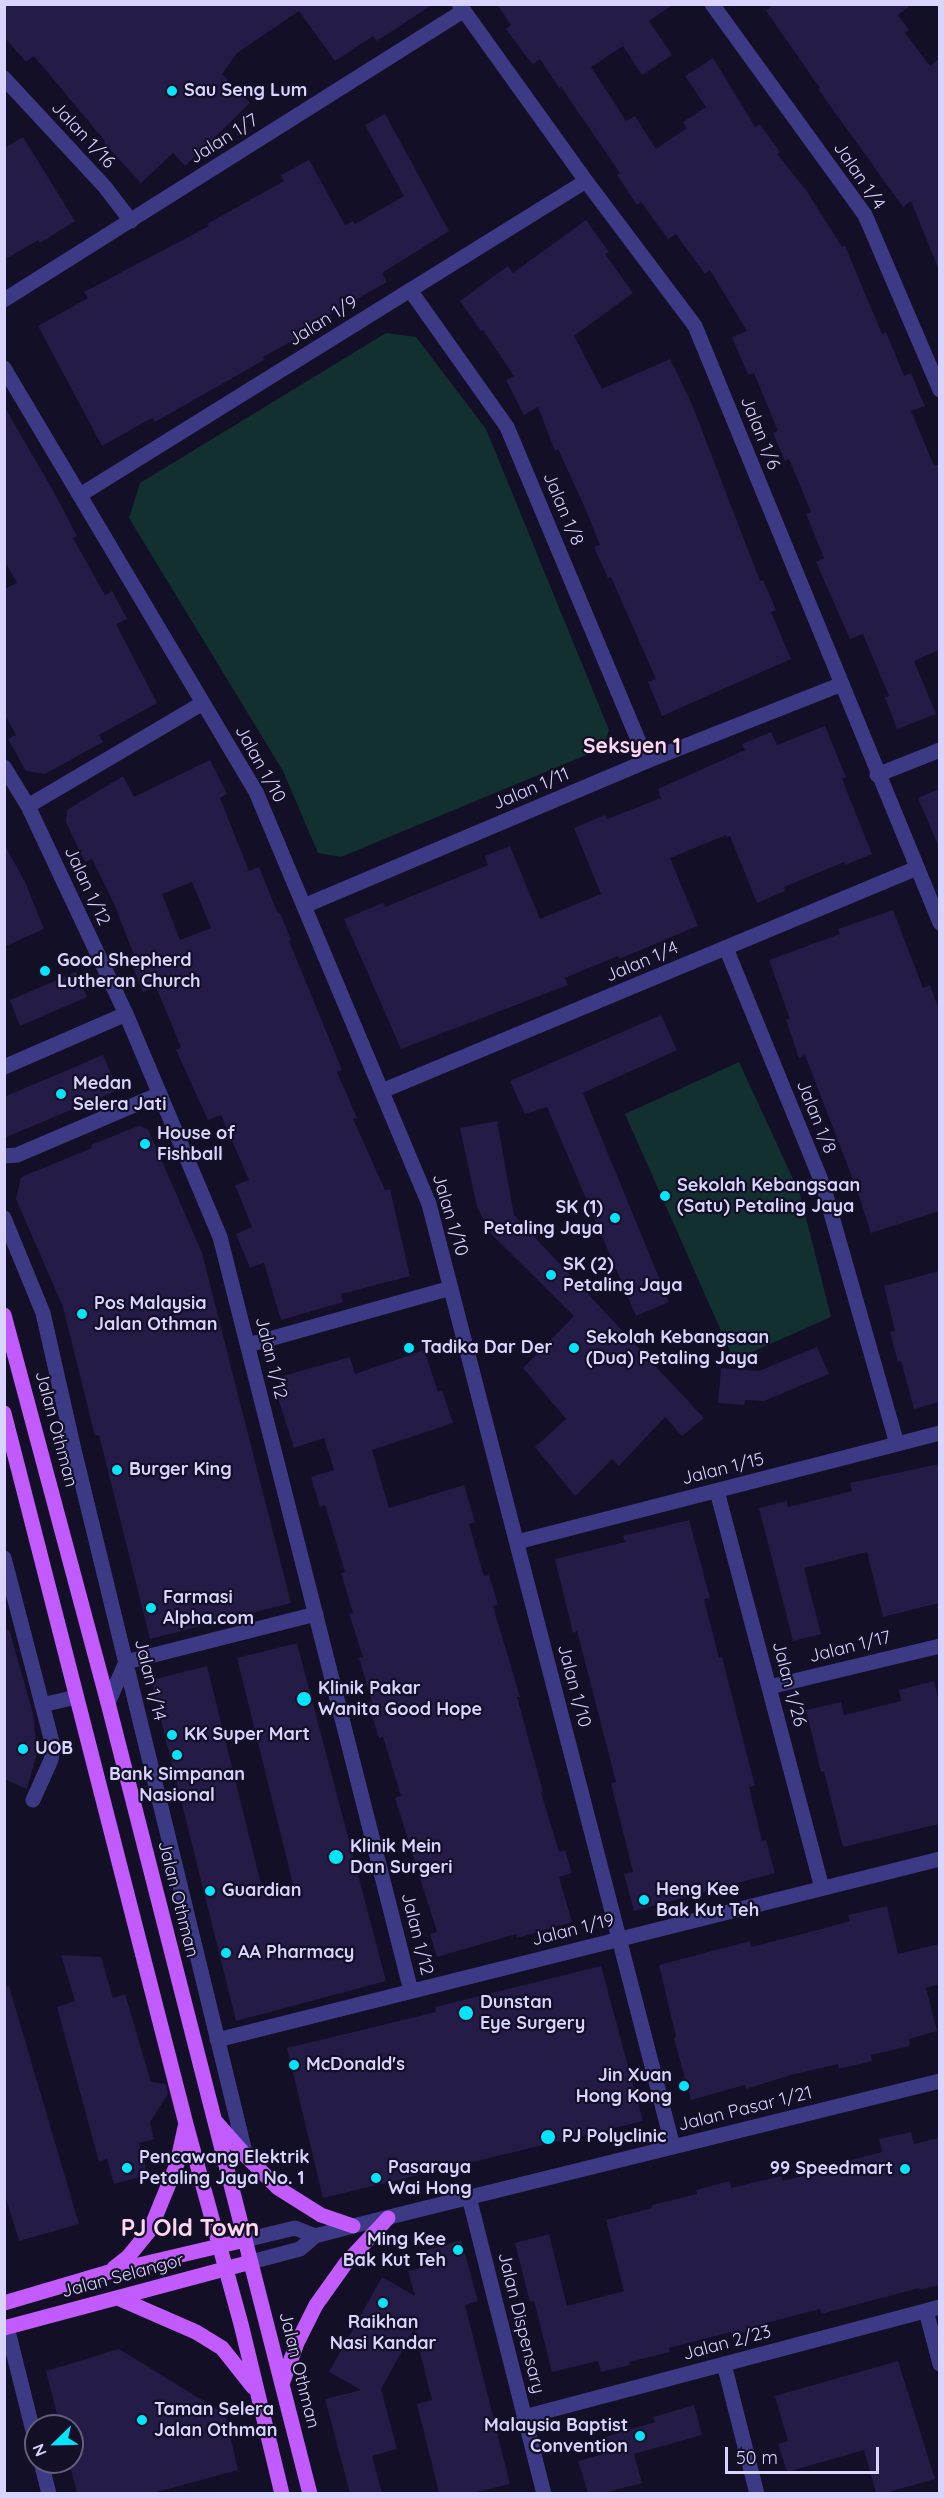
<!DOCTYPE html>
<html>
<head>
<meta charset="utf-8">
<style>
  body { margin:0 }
  #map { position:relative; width:944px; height:2498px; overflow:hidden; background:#130f26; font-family:Quicksand,sans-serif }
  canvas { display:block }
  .frame { position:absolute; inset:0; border:6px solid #d9d4ff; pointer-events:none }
  .north { position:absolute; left:24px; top:2414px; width:60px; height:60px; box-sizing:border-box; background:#130f26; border:2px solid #625e7d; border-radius:50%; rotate:247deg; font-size:16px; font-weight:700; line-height:24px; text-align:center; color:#d9d4ff }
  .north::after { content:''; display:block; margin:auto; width:21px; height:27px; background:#00e5ff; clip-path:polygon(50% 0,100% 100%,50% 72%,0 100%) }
  .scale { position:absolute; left:725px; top:2447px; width:154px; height:27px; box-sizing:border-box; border:3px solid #d9d4ff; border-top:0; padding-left:8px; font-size:18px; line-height:21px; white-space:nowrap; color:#d9d4ff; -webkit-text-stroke:4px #130f26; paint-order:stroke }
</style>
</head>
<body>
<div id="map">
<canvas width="944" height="2498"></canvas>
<div class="frame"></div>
<div class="north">N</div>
<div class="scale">50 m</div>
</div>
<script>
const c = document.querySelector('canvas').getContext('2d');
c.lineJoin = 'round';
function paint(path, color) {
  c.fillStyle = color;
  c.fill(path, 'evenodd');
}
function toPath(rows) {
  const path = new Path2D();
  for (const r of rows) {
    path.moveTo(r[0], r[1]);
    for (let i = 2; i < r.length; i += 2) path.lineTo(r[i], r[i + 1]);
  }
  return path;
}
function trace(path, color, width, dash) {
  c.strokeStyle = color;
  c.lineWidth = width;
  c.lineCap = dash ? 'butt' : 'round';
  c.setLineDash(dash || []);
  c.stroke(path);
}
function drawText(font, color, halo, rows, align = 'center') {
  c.font = font + ' Quicksand,sans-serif';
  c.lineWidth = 4.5;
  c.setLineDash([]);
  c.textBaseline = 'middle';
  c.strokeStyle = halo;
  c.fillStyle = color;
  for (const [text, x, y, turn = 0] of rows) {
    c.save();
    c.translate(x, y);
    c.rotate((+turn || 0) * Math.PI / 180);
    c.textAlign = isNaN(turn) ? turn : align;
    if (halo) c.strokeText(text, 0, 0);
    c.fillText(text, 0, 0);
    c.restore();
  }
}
paint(toPath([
  [386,333,416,337,486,429,609,730,603,748,341,857,318,853,283,771,129,518,140,483],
  [739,1062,800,1194,831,1317,734,1360,625,1114]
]), '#12302f');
paint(toPath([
  [4,4,433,4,377,41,373,36,335,61,299,11,237,53,222,74,250,103,185,166,173,153,141,183,104,143,105,141,34,56,26,62,4,37],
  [497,4,674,4,649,21,672,55,642,75,623,46,591,67,626,121,635,116,656,149,687,128,683,122,706,107,685,76,713,58,755,127,760,124,780,152,777,154,806,190,842,247,845,246,882,334,886,332,904,376,911,373,925,406,911,411,934,466,939,464,939,650,914,661,936,714,897,729,885,697,889,696,863,634,850,639,816,562,824,558,806,514,811,512,789,459,785,461,773,433,778,431,754,373,748,375,732,337,747,331,710,270,705,274,676,234,668,239,641,202,637,205,617,175,620,173,561,87,559,88,540,59,533,65,506,29,511,25],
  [775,4,912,4,898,15,909,30,905,33,930,66,939,59,939,270,911,201,903,207,818,89,820,88,766,11],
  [385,114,449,231,382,273,387,282,299,332,301,336,263,357,264,360,155,422,152,418,102,446,38,326,88,298,84,292,209,226,207,224,284,181,281,175,309,160,345,225,353,221,355,224,404,196,365,125],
  [23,137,75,221,40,243,38,240,4,260,4,148],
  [586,220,609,252,605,254,633,293,574,336,602,389,670,359,691,402,760,581,763,580,776,610,771,612,791,659,662,716,648,682,656,679,611,577,608,578,594,547,600,545,585,508,558,449,555,451,538,407,524,415,506,380,514,376,483,330,481,331,460,301,508,266,513,273],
  [4,406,55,494,77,536,73,538,105,595,112,591,127,619,116,624,157,703,99,735,103,742,45,774,26,771,8,739,16,735,4,713,4,589,17,583,4,560],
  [825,726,846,777,842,779,872,854,845,865,844,862,784,887,785,891,757,903,730,836,727,837,726,835,670,858,698,926,619,959,618,956,565,978,568,985,401,1049,344,919,383,903,385,907,488,865,485,856,510,846,540,919,601,894,574,828,605,815,607,819,661,798,658,789,745,750,742,744,771,732,777,745],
  [210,760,227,794,220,798,249,871,259,867,278,914,280,913,291,940,289,941,342,1070,337,1072,357,1118,353,1119,385,1190,390,1189,410,1276,341,1294,343,1302,281,1320,264,1263,250,1268,236,1234,252,1227,235,1185,249,1180,221,1115,208,1120,176,1050,181,1047,156,987,143,992,130,960,135,958,115,906,92,859,85,862,66,822,67,810,123,776,134,797],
  [192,882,211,928,180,940,162,894],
  [939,789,939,847,918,798],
  [4,844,25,882,44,929,4,947],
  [893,910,923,988,930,985,939,1010,939,1211,871,1233,857,1190,805,1055,799,1058,786,1020,790,1019,769,960,840,934,838,929],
  [76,972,87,997,20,1026,10,1000],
  [661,1015,677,1050,583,1093,669,1302,636,1316,547,1107,525,1114,510,1081],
  [103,1055,118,1090,4,1138,4,1097],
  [497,1121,514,1215,704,1418,682,1436,665,1417,619,1466,612,1459,575,1496,535,1447,566,1419,523,1368,574,1316,491,1234,477,1207,460,1128],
  [138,1126,148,1129,202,1253,291,1603,150,1639,99,1435,95,1436,63,1307,16,1199,21,1177,92,1148,91,1145],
  [939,1271,939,1402,914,1409,901,1361,898,1362,890,1332,895,1331,884,1286],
  [817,1347,829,1374,764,1401,745,1400,744,1405,718,1403,721,1368,759,1371],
  [424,1350,438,1392,442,1390,453,1423,372,1450,389,1508,464,1485,475,1522,469,1524,484,1576,489,1575,498,1605,493,1606,520,1697,517,1697,543,1792,541,1792,559,1852,565,1850,572,1873,559,1877,572,1922,517,1938,516,1934,437,1957,430,1934,437,1932,395,1798,401,1796,383,1737,379,1738,368,1703,372,1702,359,1658,363,1657,349,1614,353,1613,341,1573,345,1572,325,1505,320,1507,311,1477,334,1470,324,1438,294,1448,276,1392,283,1376,350,1357,355,1374],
  [939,1464,939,1603,883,1617,867,1552,804,1568,821,1634,793,1641,759,1508,787,1501,788,1507,852,1491,850,1483],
  [689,1520,710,1598,704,1599,719,1658,722,1657,755,1786,749,1787,762,1841,766,1840,775,1873,634,1911,624,1874,633,1872,611,1783,616,1782,577,1631,573,1633,555,1559,625,1542,623,1536],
  [9,1629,33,1713,37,1753,27,1789,4,1779,4,1630],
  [297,1643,386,1981,236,2021,151,1680,207,1666,263,1892,293,1884,237,1658],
  [934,1681,939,1702,939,1824,843,1847,824,1771,821,1772,806,1710,841,1702,844,1715,901,1701,899,1690],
  [887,1906,898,1954,939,1944,939,1984,926,1988,937,2031,909,2039,910,2046,871,2055,872,2061,839,2069,838,2064,791,2075,746,2089,745,2085,691,2100,674,2038,676,2037,659,1965,750,1941,751,1947,810,1932,850,1921,848,1915],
  [61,1955,101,1957,113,1998,125,1994,151,2082,166,2084,168,2094,150,2122,154,2139,139,2143,148,2175,114,2184,107,2159,99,2162,57,2007,75,2001],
  [601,1966,643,2121,323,2198,287,2048,436,2012,435,2007],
  [9,1986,79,2224,19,2241,4,2192,4,1987],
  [911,2132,914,2144,939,2138,939,2285,920,2290,919,2288,821,2314,820,2309,766,2323,767,2326,732,2335,731,2332,669,2348,670,2352,629,2362,630,2365,601,2372,598,2361,552,2372,534,2301,530,2302,515,2243,549,2234,567,2306,624,2291,606,2220,652,2208,652,2205,697,2194,696,2190,730,2181,731,2188,781,2176,783,2181,838,2167,837,2164,882,2152,879,2139],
  [461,2240,478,2301,465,2305,510,2484,472,2493,439,2493,417,2404,432,2400,414,2329,381,2389,397,2449,372,2456,382,2493,350,2493,325,2399,361,2390,329,2372,382,2277,415,2296,408,2271,428,2266,424,2251],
  [119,2349,225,2414,238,2470,153,2493,77,2493,69,2462,72,2462,72,2426,60,2426,46,2371],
  [898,2361,935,2479,885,2493,876,2493,864,2450,787,2472,778,2444,788,2441,775,2396],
  [694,2405,702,2435,634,2454,642,2483,604,2493,588,2493,578,2461,603,2454,599,2439,655,2422,653,2417]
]), '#241b47');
trace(toPath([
  [459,4,586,181,695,326,940,923],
  [712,4,865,215,940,390],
  [4,78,105,187,131,221],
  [410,290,507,427,647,761],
  [4,300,463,11],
  [4,368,256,792,429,1204,673,2147],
  [80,495,586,181],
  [4,767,28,806,126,1014,220,1237,411,1991],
  [877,775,940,750],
  [28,806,203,703],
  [304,906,647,761,842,684],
  [726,948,823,1185,897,1444],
  [4,1067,126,1014],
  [382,1091,917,868],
  [4,1156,17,1155,160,1094],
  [4,1218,43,1313,74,1450,246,2156],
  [248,1345,451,1288],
  [717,1491,822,1888],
  [517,1542,940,1433],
  [4,1558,53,1746,51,1760,33,1800],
  [769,1687,940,1646],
  [108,1703,126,1662,316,1614],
  [42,1705,76,1697],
  [217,2040,940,1859],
  [469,2197,544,2494],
  [245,2240,295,2228,315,2236],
  [251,2262,300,2249,315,2236,353,2226,940,2081],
  [926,2311,940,2364],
  [7,2327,36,2443],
  [724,2364,757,2494],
  [524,2417,940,2307],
  [41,2462,49,2494]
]), '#3d3a85', 15);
trace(toPath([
  [4,1315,108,1703,310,2494],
  [4,1413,186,2124,241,2324,282,2494],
  [216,2122,246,2156,278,2188,321,2215,353,2226],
  [114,2268,128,2257,150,2230,177,2164,185,2127],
  [118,2298,196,2332,222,2348,253,2387],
  [4,2303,109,2272,245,2240],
  [4,2328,251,2262],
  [282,2384,297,2343,316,2305,346,2263,388,2218]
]), '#c25bff', 15);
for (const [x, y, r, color] of [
  [172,91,6,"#00e5ff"],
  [45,971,6,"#00e5ff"],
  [61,1094,6,"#00e5ff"],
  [145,1144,6,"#00e5ff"],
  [665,1196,6,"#00e5ff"],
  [615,1218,6,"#00e5ff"],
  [551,1275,6,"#00e5ff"],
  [82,1314,6,"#00e5ff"],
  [409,1348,6,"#00e5ff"],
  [574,1348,6,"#00e5ff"],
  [117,1470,6,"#00e5ff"],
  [151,1608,6,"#00e5ff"],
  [304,1699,8,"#00e5ff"],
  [172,1735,6,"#00e5ff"],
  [23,1749,6,"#00e5ff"],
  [177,1755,6,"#00e5ff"],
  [336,1857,8,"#00e5ff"],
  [210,1891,6,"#00e5ff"],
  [644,1900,6,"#00e5ff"],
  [226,1953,6,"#00e5ff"],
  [466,2013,8,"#00e5ff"],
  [294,2065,6,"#00e5ff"],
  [684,2086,6,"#00e5ff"],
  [548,2137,8,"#00e5ff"],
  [127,2168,6,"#00e5ff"],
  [905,2169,6,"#00e5ff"],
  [376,2178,6,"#00e5ff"],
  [458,2250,6,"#00e5ff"],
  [383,2303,6,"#00e5ff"],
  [142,2420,6,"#00e5ff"],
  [640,2436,6,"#00e5ff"]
]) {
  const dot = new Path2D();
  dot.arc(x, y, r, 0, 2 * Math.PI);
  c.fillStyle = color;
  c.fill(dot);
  trace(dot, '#130f26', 2);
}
drawText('bold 18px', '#d9d4ff', '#130f26', [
  ["Sau Seng Lum",184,91],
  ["Good Shepherd",57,961],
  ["Lutheran Church",57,982],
  ["Medan",73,1084],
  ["Selera Jati",73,1105],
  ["House of",157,1134],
  ["Fishball",157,1155],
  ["Sekolah Kebangsaan",677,1186],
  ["(Satu) Petaling Jaya",677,1207],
  ["SK (1)",603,1208,"right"],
  ["Petaling Jaya",603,1229,"right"],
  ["SK (2)",563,1265],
  ["Petaling Jaya",563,1286],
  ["Pos Malaysia",94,1304],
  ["Jalan Othman",94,1325],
  ["Sekolah Kebangsaan",586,1338],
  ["(Dua) Petaling Jaya",586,1359],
  ["Tadika Dar Der",421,1348],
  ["Burger King",129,1470],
  ["Farmasi",163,1598],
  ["Alpha.com",163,1619],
  ["Klinik Pakar",318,1689],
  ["Wanita Good Hope",318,1710],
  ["KK Super Mart",184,1735],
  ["UOB",35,1749],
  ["Bank Simpanan",177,1775,"center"],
  ["Nasional",177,1796,"center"],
  ["Klinik Mein",350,1847],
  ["Dan Surgeri",350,1868],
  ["Heng Kee",656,1890],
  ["Bak Kut Teh",656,1911],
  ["Guardian",222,1891],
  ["AA Pharmacy",238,1953],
  ["Dunstan",480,2003],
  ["Eye Surgery",480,2024],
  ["McDonald's",306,2065],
  ["Jin Xuan",672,2076,"right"],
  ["Hong Kong",672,2097,"right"],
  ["PJ Polyclinic",562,2137],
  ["Pencawang Elektrik",139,2158],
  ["Petaling Jaya No. 1",139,2179],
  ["Pasaraya",388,2168],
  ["Wai Hong",388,2189],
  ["99 Speedmart",893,2169,"right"],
  ["Ming Kee",446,2240,"right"],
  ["Bak Kut Teh",446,2261,"right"],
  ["Raikhan",383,2323,"center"],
  ["Nasi Kandar",383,2344,"center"],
  ["Taman Selera",154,2410],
  ["Jalan Othman",154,2431],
  ["Malaysia Baptist",628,2426,"right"],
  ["Convention",628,2447,"right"]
], 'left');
drawText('18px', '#d9d4ff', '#130f26', [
  ["Jalan 1/16",83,135,47],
  ["Jalan 1/7",224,139,-32],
  ["Jalan 1/4",859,176,56],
  ["Jalan 1/9",323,321,-32],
  ["Jalan 1/6",760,433,68],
  ["Jalan 1/8",563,509,67],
  ["Jalan 1/10",260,764,61],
  ["Jalan 1/11",531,789,-23],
  ["Jalan 1/12",87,886,65],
  ["Jalan 1/4",642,962,-23],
  ["Jalan 1/8",816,1117,68],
  ["Jalan 1/10",450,1215,73],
  ["Jalan 1/12",271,1358,76],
  ["Jalan Othman",56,1429,75],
  ["Jalan 1/15",723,1469,-14],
  ["Jalan 1/17",850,1647,-14],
  ["Jalan 1/14",150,1680,76],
  ["Jalan 1/26",789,1684,75],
  ["Jalan 1/10",574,1686,75],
  ["Jalan Othman",178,1899,76],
  ["Jalan 1/19",573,1930,-14],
  ["Jalan 1/12",417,1934,76],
  ["Jalan Pasar 1/21",745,2109,-14],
  ["Jalan Selangor",123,2276,-15],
  ["Jalan Dispensary",521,2323,76],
  ["Jalan 2/23",727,2343,-15],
  ["Jalan Othman",299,2370,76]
]);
drawText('bold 21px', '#ffd6f0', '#130f26', [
  ["Seksyen 1",632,747]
]);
drawText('bold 24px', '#ffd6f0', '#130f26', [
  ["PJ Old Town",190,2229]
]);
</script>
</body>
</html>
